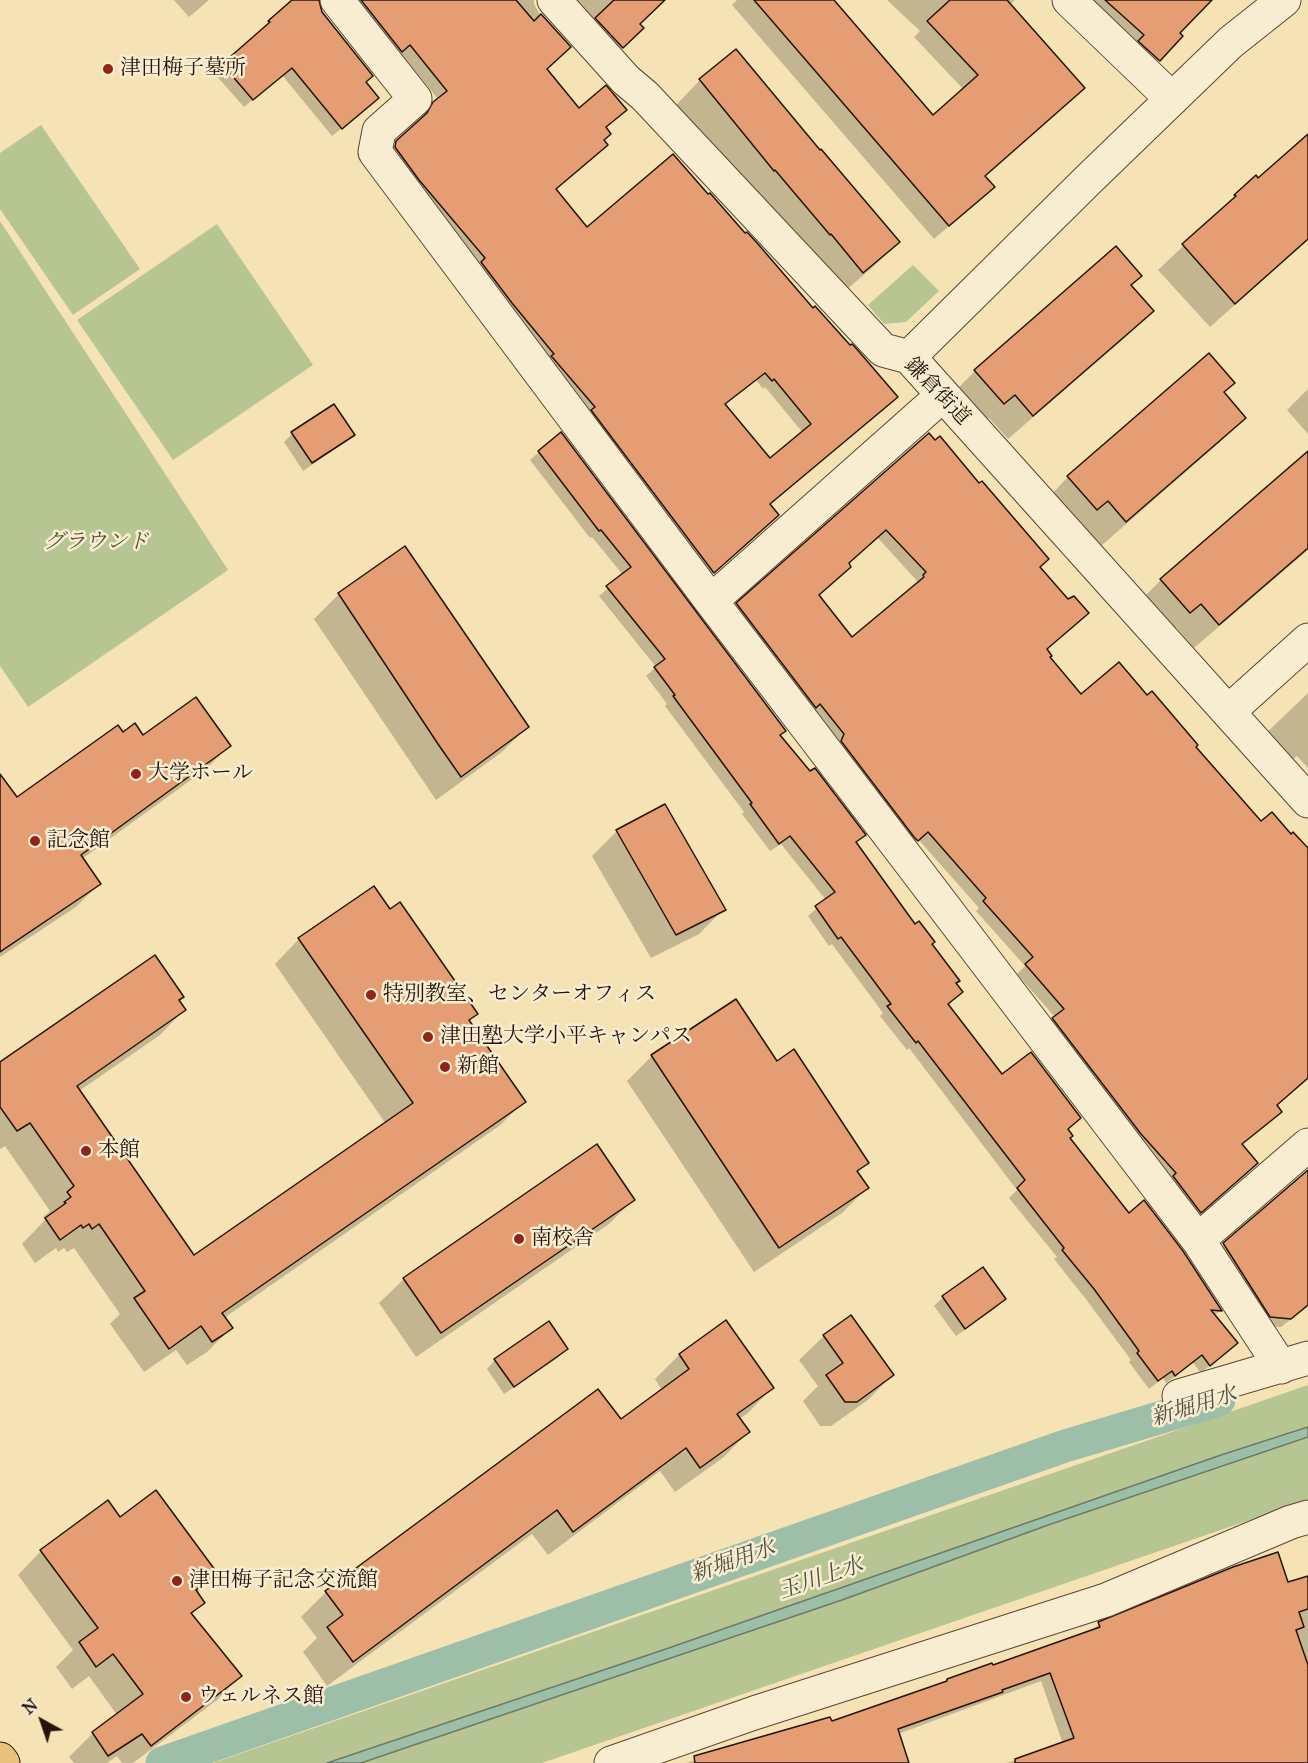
<!DOCTYPE html>
<html>
<head>
<meta charset="utf-8">
<style>
  body { margin:0 }
  #map { position:relative; width:1308px; height:1763px; overflow:hidden; background:#f5e3b6; font-family:"IM FELL Great Primer",serif }
  canvas { display:block }
  .north { position:absolute; left:12px; top:1691px; width:60px; height:60px; -webkit-text-stroke:4px #f8edd0; paint-order:stroke; rotate:320deg; font-size:16px; font-weight:700; line-height:24px; text-align:center; color:#241308 }
  .north::after { content:''; display:block; margin:auto; width:21px; height:27px; background:#241308; clip-path:polygon(50% 0,100% 100%,50% 72%,0 100%) }
</style>
</head>
<body>
<div id="map">
<canvas width="1308" height="1763"></canvas>
<div class="north">N</div>
</div>
<script>
const c = document.querySelector('canvas').getContext('2d');
c.lineJoin = 'round';
function paint(path, color) {
  c.fillStyle = color;
  c.fill(path, 'evenodd');
}
function toPath(rows) {
  const path = new Path2D();
  for (const r of rows) {
    path.moveTo(r[0], r[1]);
    for (let i = 2; i < r.length; i += 2) path.lineTo(r[i], r[i + 1]);
  }
  return path;
}
function trace(path, color, width, dash) {
  c.strokeStyle = color;
  c.lineWidth = width;
  c.lineCap = dash ? 'butt' : 'round';
  c.setLineDash(dash || []);
  c.stroke(path);
}
function drawText(font, color, halo, rows, align = 'center') {
  c.font = font + ' "IM FELL Great Primer","Noto Serif JP",serif';
  c.lineWidth = 5;
  c.setLineDash([]);
  c.textBaseline = 'middle';
  c.strokeStyle = halo;
  c.fillStyle = color;
  for (const [text, x, y, turn = 0] of rows) {
    c.save();
    c.translate(x, y);
    c.rotate((+turn || 0) * Math.PI / 180);
    c.textAlign = isNaN(turn) ? turn : align;
    if (halo) c.strokeText(text, 0, 0);
    c.fillText(text, 0, 0);
    c.restore();
  }
}
paint(toPath([
  [41,125,140,269,73,315,0,209,0,153],
  [0,221,228,570,28,707,0,666],
  [217,224,313,365,173,460,77,320],
  [913,265,939,291,906,322,884,324,868,305],
  [1308,1385,1308,1500,542,1763,213,1763]
]), '#b6c592');
const water = toPath([
  [1308,1427,1308,1437,1051,1524,842,1600,361,1763,327,1763,663,1650,1221,1455,1308,1427]
]);
paint(water, '#9dbfa8');
trace(water, '#6d7a68', 1.5);
paint(toPath([
  [174,0,209,0,189,17],
  [294,0,317,0,321,12,365,83,369,106,332,136,282,75,244,107,214,73],
  [346,0,534,0,534,4,539,13,569,47,545,69,579,110,625,110,604,128,555,190,586,229,887,406,769,505,769,524,704,581,388,151,420,122,425,113,439,100,400,53,393,59],
  [756,380,763,389,765,387,803,433,770,460,724,405],
  [563,0,663,0,638,24,634,37,613,56],
  [737,0,832,0,933,117,964,90,914,37,920,31,887,0,1015,0,1009,5,1083,88,984,177,978,201,934,239,732,5],
  [1075,0,1210,0,1178,33,1181,36,1145,74],
  [700,80,820,152,898,242,874,266,838,297,676,105],
  [1308,136,1308,240,1210,327,1158,270,1256,177,1258,180],
  [1140,276,1130,286,1152,311,1127,336,1008,439,989,418,978,427,951,395,975,371],
  [1308,389,1308,434,1287,410],
  [1223,393,1244,418,1220,442,1101,546,1082,525,1071,534,1044,502,1068,477],
  [292,434,353,435,344,443,303,471,284,442],
  [928,435,1039,567,1045,650,1048,657,1081,696,1147,698,1194,747,1261,823,1291,837,1308,850,1308,1078,1276,1105,1240,1145,1248,1172,1191,1220,1045,1028,1055,1017,1017,974,1025,966,976,911,979,908,918,839,908,848,729,613],
  [877,537,918,582,915,584,916,586,851,639,817,596,848,563],
  [539,452,864,835,855,843,930,944,961,992,947,1005,1002,1076,1067,1130,1068,1139,1129,1215,1220,1311,1214,1316,1236,1343,1201,1373,1193,1363,1166,1383,1163,1378,1149,1389,1129,1362,1131,1360,1085,1298,1054,1259,1057,1257,1009,1198,1017,1190,909,1048,907,1050,880,1016,883,1013,832,944,829,946,808,916,826,900,781,844,770,851,742,814,744,812,665,706,667,704,646,676,656,667,599,596,623,575,592,537,590,538,530,460],
  [1308,464,1308,550,1194,648,1176,627,1165,637,1137,604,1161,580],
  [405,548,527,727,502,752,436,800,314,619,339,594],
  [1308,693,1308,768,1297,756,1286,765,1261,738],
  [122,734,229,746,206,769,82,859,99,884,76,907,0,957,0,809],
  [617,831,724,909,699,934,651,958,592,856],
  [389,911,476,1014,468,1022,524,1102,499,1126,224,1318,231,1328,207,1352,187,1365,176,1350,144,1372,110,1324,120,1314,74,1248,67,1252,64,1248,58,1252,56,1248,35,1263,22,1244,45,1220,43,1217,50,1211,5,1146,0,1149,0,1063,178,1001,184,1010,160,1035,79,1091,193,1257,386,1124,275,964,299,939],
  [652,1056,777,1063,867,1162,857,1173,867,1188,842,1213,754,1272,627,1081],
  [1308,1172,1308,1306,1281,1327,1262,1325,1215,1253],
  [633,1200,609,1224,416,1357,379,1303,404,1279],
  [943,1297,1004,1299,996,1308,956,1336,934,1306],
  [824,1336,892,1375,868,1400,831,1426,820,1426,803,1401,818,1386,799,1360],
  [566,1349,558,1358,504,1394,487,1369,495,1360],
  [679,1355,772,1388,748,1413,739,1419,748,1432,724,1457,675,1492,660,1471,548,1555,532,1534,327,1686,303,1652,317,1638,301,1617,326,1592,598,1391,620,1421,662,1390,655,1379],
  [120,1519,216,1574,196,1594,203,1603,190,1616,240,1676,217,1700,133,1763,122,1763,117,1756,107,1763,74,1763,69,1757,93,1733,117,1715,89,1676,72,1689,56,1667,73,1650,18,1575,41,1551],
  [1308,1578,1308,1763,1007,1763,1063,1744,1041,1681,898,1734,875,1763,687,1763,738,1745,831,1723,1090,1632,1099,1624,1288,1584]
]), '#0003');
trace(toPath([
  [162,1763,1065,1446,1219,1400]
]), '#9dbfa8', 33);
const building = toPath([
  [292,0,319,0,322,12,373,76,366,82,379,98,342,129,292,68,253,100,222,64,270,22,268,21,292,0],
  [361,0,516,0,534,21,541,14,571,47,547,69,579,108,606,85,627,110,606,127,611,134,604,140,608,145,556,189,587,227,673,154,708,194,710,193,745,233,747,232,758,244,813,308,815,306,850,345,852,344,855,347,898,397,770,504,779,515,714,573,591,410,595,407,553,358,551,356,554,354,512,303,481,262,485,258,419,180,395,147,396,141,427,113,433,102,447,91,410,45,402,52,361,0],
  [765,373,772,381,774,379,811,424,770,458,725,404,765,373],
  [614,0,665,0,640,24,644,28,623,48,595,18,614,0],
  [754,0,834,0,933,115,978,75,927,21,950,0,1007,0,1085,88,985,176,995,187,949,226,754,0],
  [1105,0,1212,0,1180,33,1183,36,1160,61,1138,41,1144,35,1105,0],
  [736,49,820,150,821,149,900,242,863,273,831,234,830,235,775,170,774,171,699,79,736,49],
  [1308,134,1308,239,1235,304,1182,244,1236,196,1234,195,1256,175,1258,178,1308,134],
  [1116,246,1142,276,1131,285,1154,311,1033,416,1015,395,1004,404,974,370,1116,246],
  [1209,353,1235,383,1224,392,1246,418,1126,522,1108,501,1097,510,1067,476,1209,353],
  [334,404,355,435,312,463,291,432,334,404],
  [561,432,786,731,780,735,810,771,815,768,866,835,856,842,915,924,919,921,935,942,932,944,960,981,956,983,963,992,948,1004,1002,1074,1031,1052,1081,1118,1068,1129,1073,1136,1070,1138,1129,1213,1144,1200,1183,1251,1222,1311,1211,1310,1238,1343,1210,1366,1202,1355,1175,1376,1172,1371,1158,1381,1137,1353,1139,1351,1094,1289,1062,1250,1064,1248,1017,1188,1025,1180,918,1041,916,1043,887,1006,891,1004,841,937,838,939,815,906,835,892,790,836,779,844,750,804,752,803,673,696,675,695,654,667,665,659,606,586,631,567,601,530,599,531,538,451,561,432],
  [929,433,935,440,940,436,979,483,982,481,1049,559,1040,567,1068,599,1074,596,1089,613,1047,649,1052,656,1050,657,1081,694,1119,662,1147,695,1152,691,1198,745,1196,747,1261,821,1272,812,1291,834,1293,832,1308,848,1308,1078,1277,1105,1282,1112,1242,1144,1258,1163,1201,1213,1173,1176,1176,1173,1141,1134,1052,1018,1064,1009,1025,964,1033,957,983,901,986,898,928,832,918,841,914,837,841,741,844,734,820,704,816,708,736,603,929,433],
  [886,530,926,572,923,575,924,577,852,637,819,595,851,567,849,563,886,530],
  [1308,451,1308,548,1219,625,1201,604,1190,613,1160,579,1308,451],
  [405,546,529,727,461,777,438,744,338,593,405,546],
  [196,697,231,746,81,855,101,884,0,952,0,774,17,797,118,725,123,732,135,723,143,735,196,697],
  [665,804,726,910,676,935,616,830,665,804],
  [374,886,390,909,400,902,478,1014,469,1020,526,1102,222,1313,233,1328,223,1335,212,1342,201,1326,169,1349,134,1298,145,1291,99,1224,92,1229,89,1224,83,1228,81,1225,60,1240,45,1218,66,1203,64,1202,71,1197,67,1192,74,1186,30,1123,17,1131,0,1107,0,1062,155,955,184,997,179,1000,186,1010,77,1086,194,1255,413,1103,298,938,374,886],
  [736,999,777,1061,794,1049,869,1163,857,1171,869,1188,779,1248,651,1055,736,999],
  [597,1144,635,1200,441,1333,403,1278,597,1144],
  [1308,1170,1308,1305,1291,1319,1270,1317,1223,1243,1308,1170],
  [983,1267,1006,1299,965,1329,942,1296,983,1267],
  [851,1315,894,1375,857,1402,845,1402,826,1375,843,1363,823,1335,851,1315],
  [726,1320,774,1388,737,1414,750,1432,700,1468,686,1448,573,1532,557,1510,353,1662,327,1627,343,1615,325,1591,598,1389,621,1419,689,1369,679,1354,726,1320],
  [549,1321,568,1349,514,1387,494,1359,549,1321],
  [156,1490,218,1574,196,1590,205,1603,191,1613,242,1676,151,1746,142,1734,108,1756,92,1732,143,1694,113,1654,96,1667,79,1642,98,1628,40,1550,108,1500,120,1517,156,1490],
  [1278,1552,1288,1582,1308,1576,1308,1609,1299,1612,1304,1627,1296,1630,1308,1665,1308,1763,1015,1763,1015,1759,1074,1738,1050,1673,1002,1690,1003,1692,898,1729,909,1763,695,1763,694,1756,830,1717,832,1721,947,1681,947,1679,992,1663,993,1665,1100,1627,1098,1622,1233,1567,1278,1552]
]);
paint(building, '#e59e73');
trace(building, '#241308', 1.5);
const minor = toPath([
  [337,0,415,99,379,131,375,152,711,601,1198,1240,1281,1367],
  [554,0,626,80,645,96,674,127,883,350,909,357,1308,801],
  [1069,0,1172,99],
  [909,357,1088,180,1231,42,1284,0],
  [711,601,943,395],
  [1228,712,1308,640],
  [1198,1240,1308,1145],
  [1179,1396,1308,1358],
  [611,1763,754,1713,1106,1600,1291,1522,1308,1517]
]);
const major = toPath([
  [0,1759,3,1763]
]);
trace(minor, '#584734', 35);
trace(major, '#241308', 35);
trace(minor, '#f8edd0', 33);
trace(major, '#eac27b', 33);
for (const [x, y, r, color] of [
  [108,69,6,"#8f2418"],
  [136,774,6,"#8f2418"],
  [35,841,6,"#8f2418"],
  [371,995,6,"#8f2418"],
  [428,1037,6,"#8f2418"],
  [445,1067,6,"#8f2418"],
  [86,1151,6,"#8f2418"],
  [519,1239,6,"#8f2418"],
  [177,1581,6,"#8f2418"],
  [186,1697,6,"#8f2418"]
]) {
  const dot = new Path2D();
  dot.arc(x, y, r, 0, 2 * Math.PI);
  c.fillStyle = color;
  c.fill(dot);
  trace(dot, '#f8edd0', 2);
}
drawText('21px', '#241308', '#f8edd0', [
  ["津田梅子墓所",120,69],
  ["大学ホール",148,774],
  ["記念館",47,841],
  ["特別教室、センターオフィス",383,995],
  ["津田塾大学小平キャンパス",440,1037],
  ["新館",457,1067],
  ["本館",98,1151],
  ["南校舎",531,1239],
  ["津田梅子記念交流館",189,1581],
  ["ウェルネス館",198,1697]
], 'left');
drawText('21px', '#241308', '#f8edd0', [
  ["鎌倉街道",937,392,46]
]);
drawText('italic 21px', '#575138', '#f8edd0', [
  ["グラウンド",96,543]
]);
drawText('italic 22px', '#4e4f40', '#f8edd0', [
  ["新堀用水",1194,1407,-17],
  ["新堀用水",733,1562,-19],
  ["玉川上水",821,1579,-19]
]);
</script>
</body>
</html>
